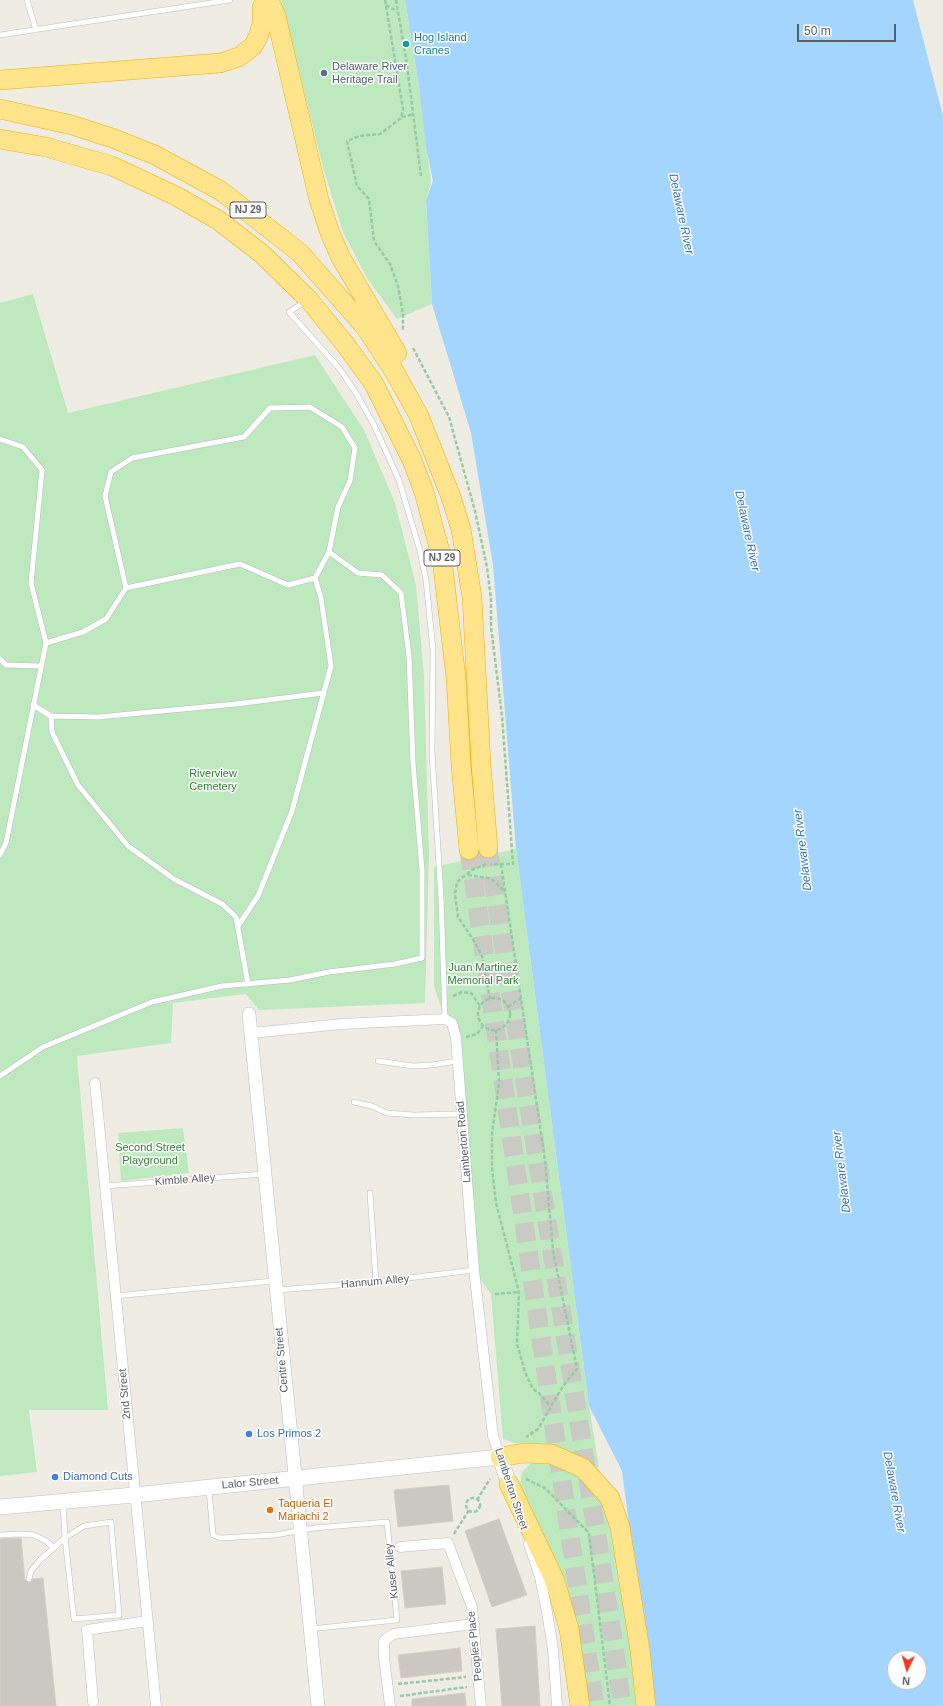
<!DOCTYPE html>
<html>
<head>
<meta charset="utf-8">
<style>
  body { margin:0 }
  #map { position:relative; width:943px; height:1706px; overflow:hidden; background:#efede3; font-family:Arial,sans-serif }
  canvas { display:block }
  .north { position:absolute; left:887px; top:1650px; width:40px; height:40px; box-sizing:border-box; background:#fff; border:1px solid #bdbfc1; border-radius:50%; rotate:185deg; font-size:11px; font-weight:700; line-height:16px; text-align:center; color:#5b6065 }
  .north::after { content:''; display:block; margin:auto; width:14px; height:18px; background:#f53824; clip-path:polygon(50% 0,100% 100%,50% 72%,0 100%) }
  .scale { position:absolute; left:797px; top:24px; width:99px; height:18px; box-sizing:border-box; border:2px solid #5b6065; border-top:0; padding-left:5px; font-size:12px; line-height:14px; white-space:nowrap; color:#5b6065; -webkit-text-stroke:3px #fff; paint-order:stroke }
</style>
</head>
<body>
<div id="map">
<canvas width="943" height="1706"></canvas>
<div class="north">N</div>
<div class="scale">50 m</div>
</div>
<script>
const c = document.querySelector('canvas').getContext('2d');
c.lineJoin = 'round';
function paint(path, color) {
  c.fillStyle = color;
  c.fill(path, 'evenodd');
}
function toPath(rows) {
  const path = new Path2D();
  for (const r of rows) {
    if (r.length === 3) {
      path.moveTo(r[0] + r[2], r[1]);
      path.arc(r[0], r[1], r[2], 0, 2 * Math.PI);
      continue;
    }
    path.moveTo(r[0], r[1]);
    for (let i = 2; i < r.length; i += 2) path.lineTo(r[i], r[i + 1]);
  }
  return path;
}
function trace(path, color, width, dash) {
  c.strokeStyle = color;
  c.lineWidth = width;
  c.lineCap = dash ? 'butt' : 'round';
  c.setLineDash(dash || []);
  c.stroke(path);
}
function drawText(font, color, halo, rows, align = 'center') {
  c.font = font + ' Arial,sans-serif';
  c.lineWidth = 3;
  c.setLineDash([]);
  c.textBaseline = 'middle';
  c.strokeStyle = halo;
  c.fillStyle = color;
  for (const [text, x, y, turn = 0] of rows) {
    c.save();
    c.translate(x, y);
    c.rotate((+turn || 0) * Math.PI / 180);
    c.textAlign = isNaN(turn) ? turn : align;
    if (halo) c.strokeText(text, 0, 0);
    c.fillText(text, 0, 0);
    c.restore();
  }
}
paint(toPath([
  [281,0,405,0,419,87,431,182,426,200,432,304,397,319,367,278,343,232,323,167],
  [33,294,68,413,315,355,364,430,395,503,416,585,424,676,429,854,425,1003,259,1010,246,994,173,1003,171,1043,77,1056,108,1410,29,1410,37,1472,0,1476,0,303],
  [516,849,589,1406,599,1468,566,1452,537,1444,515,1443,503,1439,491,1294,474,1270,456,1038,445,1019,434,986,434,867],
  [183,1128,189,1173,121,1181,118,1133],
  [541,1461,556,1463,579,1476,604,1497,620,1542,636,1706,585,1706,558,1573,520,1485,522,1472,531,1463]
]), '#bee9bf');
paint(toPath([
  [405,0,913,0,943,116,943,1706,653,1706,622,1471,589,1406,516,849,493,565,471,433,432,304,426,200,433,181,426,147,419,87],
  [895,1658,919,1658,919,1682,895,1682]
]), '#a4d5ff');
const building = toPath([
  [449,1485,453,1521,398,1527,394,1490,449,1485],
  [499,1519,527,1595,492,1607,465,1531,499,1519],
  [21,1538,25,1580,30,1583,33,1579,43,1578,56,1706,0,1706,0,1539,21,1538],
  [442,1567,446,1604,405,1608,401,1571,442,1567],
  [535,1626,540,1706,502,1706,496,1629,535,1626],
  [460,1648,462,1671,401,1678,398,1655,460,1648],
  [465,1693,466,1706,412,1706,412,1699,465,1693]
]);
paint(building, '#cac8c0');
trace(building, '#d4cfc1', 1);
trace(toPath([
  [488,848,612,1632,622,1706],
  [469,850,595,1706]
]), '#cacac4', 19, [19, 10]);
const service = toPath([
  [27,0,36,30],
  [0,35,230,0],
  [306,301,289,312,339,368,356,393,374,425,399,480,420,551,426,580,433,650,432,752,441,898,445,1019],
  [0,439,23,447,42,470,31,583,46,643,6,843,0,855],
  [46,643,83,632,106,619,126,588,105,496,111,472,132,458,244,437,270,408,310,407,342,427,355,448,350,481,338,507,329,552],
  [0,659,6,665,41,666],
  [33,705,51,716,52,732,78,785,128,846,174,879,222,904,236,917,248,984],
  [51,716,98,717,236,704,323,693],
  [238,926,258,896,292,811,331,666,321,598,315,578],
  [378,1061,413,1066,432,1065,457,1061],
  [0,1076,43,1047,152,1002,222,986,290,980,329,972,395,964,422,958,422,870,413,763,409,656,401,593,382,575,358,573,329,552,315,578,288,585,240,564,126,588],
  [354,1102,372,1106,387,1113,414,1115,461,1114],
  [105,1186,264,1174],
  [370,1193,376,1282],
  [278,1290,376,1282,474,1270],
  [115,1296,274,1281],
  [209,1489,213,1535,221,1538,275,1535,314,1528,387,1522,397,1620,310,1629],
  [111,1522,119,1615,74,1619,65,1538,84,1526,111,1522],
  [0,1535,20,1534,34,1535,46,1541,54,1548],
  [29,1579,31,1571,40,1560,65,1538,63,1503]
]);
const minor = toPath([
  [252,1033,341,1024,445,1019,452,1023,456,1038,474,1270,493,1436,500,1457],
  [95,1083,156,1706],
  [529,1544,540,1577,547,1612,553,1649,557,1706],
  [400,1547,448,1543,472,1607,481,1706],
  [93,1702,87,1630,147,1621],
  [390,1706,384,1657,384,1641,393,1634,474,1624]
]);
const tertiary = toPath([
  [249,1014,318,1706]
]);
const secondary = toPath([
  [0,1507,134,1495,500,1457,509,1484]
]);
const motorway = toPath([
  [269,0,276,16,319,200,330,233,341,258,397,353],
  [0,80,220,63,239,57,253,46,258,37,262,24,262,8,265,0],
  [0,109,72,125,112,138,155,155,221,191,300,253,366,328,394,371,419,416,451,497,461,529,472,597,481,764,488,848],
  [0,139,46,147,112,166,176,196,218,220,262,254,309,300,345,344,374,384,412,460,424,492,442,559,456,678,461,765,469,850],
  [500,1457,524,1453,551,1454,583,1468,610,1498,620,1527,640,1650,646,1706],
  [509,1484,555,1581,569,1629,580,1706]
]);
trace(service, '#b8bbc1', 6);
trace(minor, '#b8bbc1', 11);
trace(tertiary, '#b8bbc1', 14);
trace(secondary, '#b9bdc3', 16);
trace(motorway, '#f3ab00', 20);
trace(toPath([
  [385,0,403,109,401,118,380,134,359,136,347,141,357,186,369,199,374,241,390,264,398,286,403,314,403,330],
  [396,0,406,58,421,176],
  [386,5,397,11],
  [402,117,414,114],
  [413,348,449,417,475,511,487,567,491,599,491,627,502,716,513,864,491,864],
  [486,864,472,870,457,882,455,894,458,917,474,941,482,956,490,999],
  [501,864,545,1160,553,1251,577,1369,563,1386,538,1429,526,1437],
  [468,875,488,878,494,881,504,891],
  [453,996,462,992,471,993,480,1006],
  [494,1014,16],
  [508,1007,521,998],
  [496,1030,499,1083,492,1134,492,1168,496,1203,519,1292,517,1344,525,1372,533,1389,539,1393,550,1406],
  [466,1037,477,1034,483,1026],
  [495,1294,519,1292],
  [526,1479,545,1488,589,1533,610,1706],
  [473,1505,7],
  [477,1500,490,1479],
  [454,1534,469,1510],
  [398,1684,466,1677],
  [400,1696,467,1687]
]), '#96caa6', 2.5, [4, 2]);
trace(service, '#fff', 5);
trace(minor, '#fff', 10);
trace(tertiary, '#fff', 13);
trace(secondary, '#fff', 15);
trace(motorway, '#ffe48b', 19);
for (const [x, y, r, color] of [
  [406,44,4,"#0f9aa8"],
  [324,73,4,"#5c6f8a"],
  [249,1434,4,"#3f7fe0"],
  [55,1477,4,"#3f7fe0"],
  [270,1510,4,"#e8710a"]
]) {
  const dot = new Path2D();
  dot.arc(x, y, r, 0, 2 * Math.PI);
  c.fillStyle = color;
  c.fill(dot);
  trace(dot, '#fff', 1.5);
}
for (const [x, y, w] of [
  [248,210,36],
  [442,558,36]
]) {
  const box = new Path2D();
  box.roundRect(x - w / 2, y - 8, w, 16, 3);
  c.fillStyle = '#fff';
  c.fill(box);
  trace(box, '#5b6065', 1);
}
drawText('bold 10px', '#5b6065', null, [
  ["NJ 29",248,210],
  ["NJ 29",442,558]
]);
drawText('11px', '#0d838f', '#fff', [
  ["Hog Island",414,38],
  ["Cranes",414,51]
], 'left');
drawText('11px', '#4e5e75', '#fff', [
  ["Delaware River",332,67],
  ["Heritage Trail",332,80]
], 'left');
drawText('11px', '#2e8233', '#fff', [
  ["Riverview",213,774],
  ["Cemetery",213,787],
  ["Juan Martinez",483,968],
  ["Memorial Park",483,981],
  ["Second Street",150,1148],
  ["Playground",150,1161]
]);
drawText('11px', '#5b6065', '#fff', [
  ["Lamberton Road",464,1142,-95],
  ["Kimble Alley",185,1180,-4],
  ["Hannum Alley",375,1282,-5],
  ["Centre Street",282,1360,-95],
  ["2nd Street",125,1394,-95],
  ["Lalor Street",250,1483,-5],
  ["Lamberton Street",511,1489,72],
  ["Kuser Alley",392,1571,-96],
  ["Peoples Place",475,1646,-96]
]);
drawText('11px', '#366cbe', '#fff', [
  ["Los Primos 2",257,1434],
  ["Diamond Cuts",63,1477]
], 'left');
drawText('11px', '#c56008', '#fff', [
  ["Taqueria El",278,1504],
  ["Mariachi 2",278,1517]
], 'left');
drawText('italic 12px', '#3975b8', '#fff', [
  ["Delaware River",681,214,78],
  ["Delaware River",747,531,78],
  ["Delaware River",803,850,-97],
  ["Delaware River",842,1172,-97],
  ["Delaware River",894,1492,80]
]);
</script>
</body>
</html>
